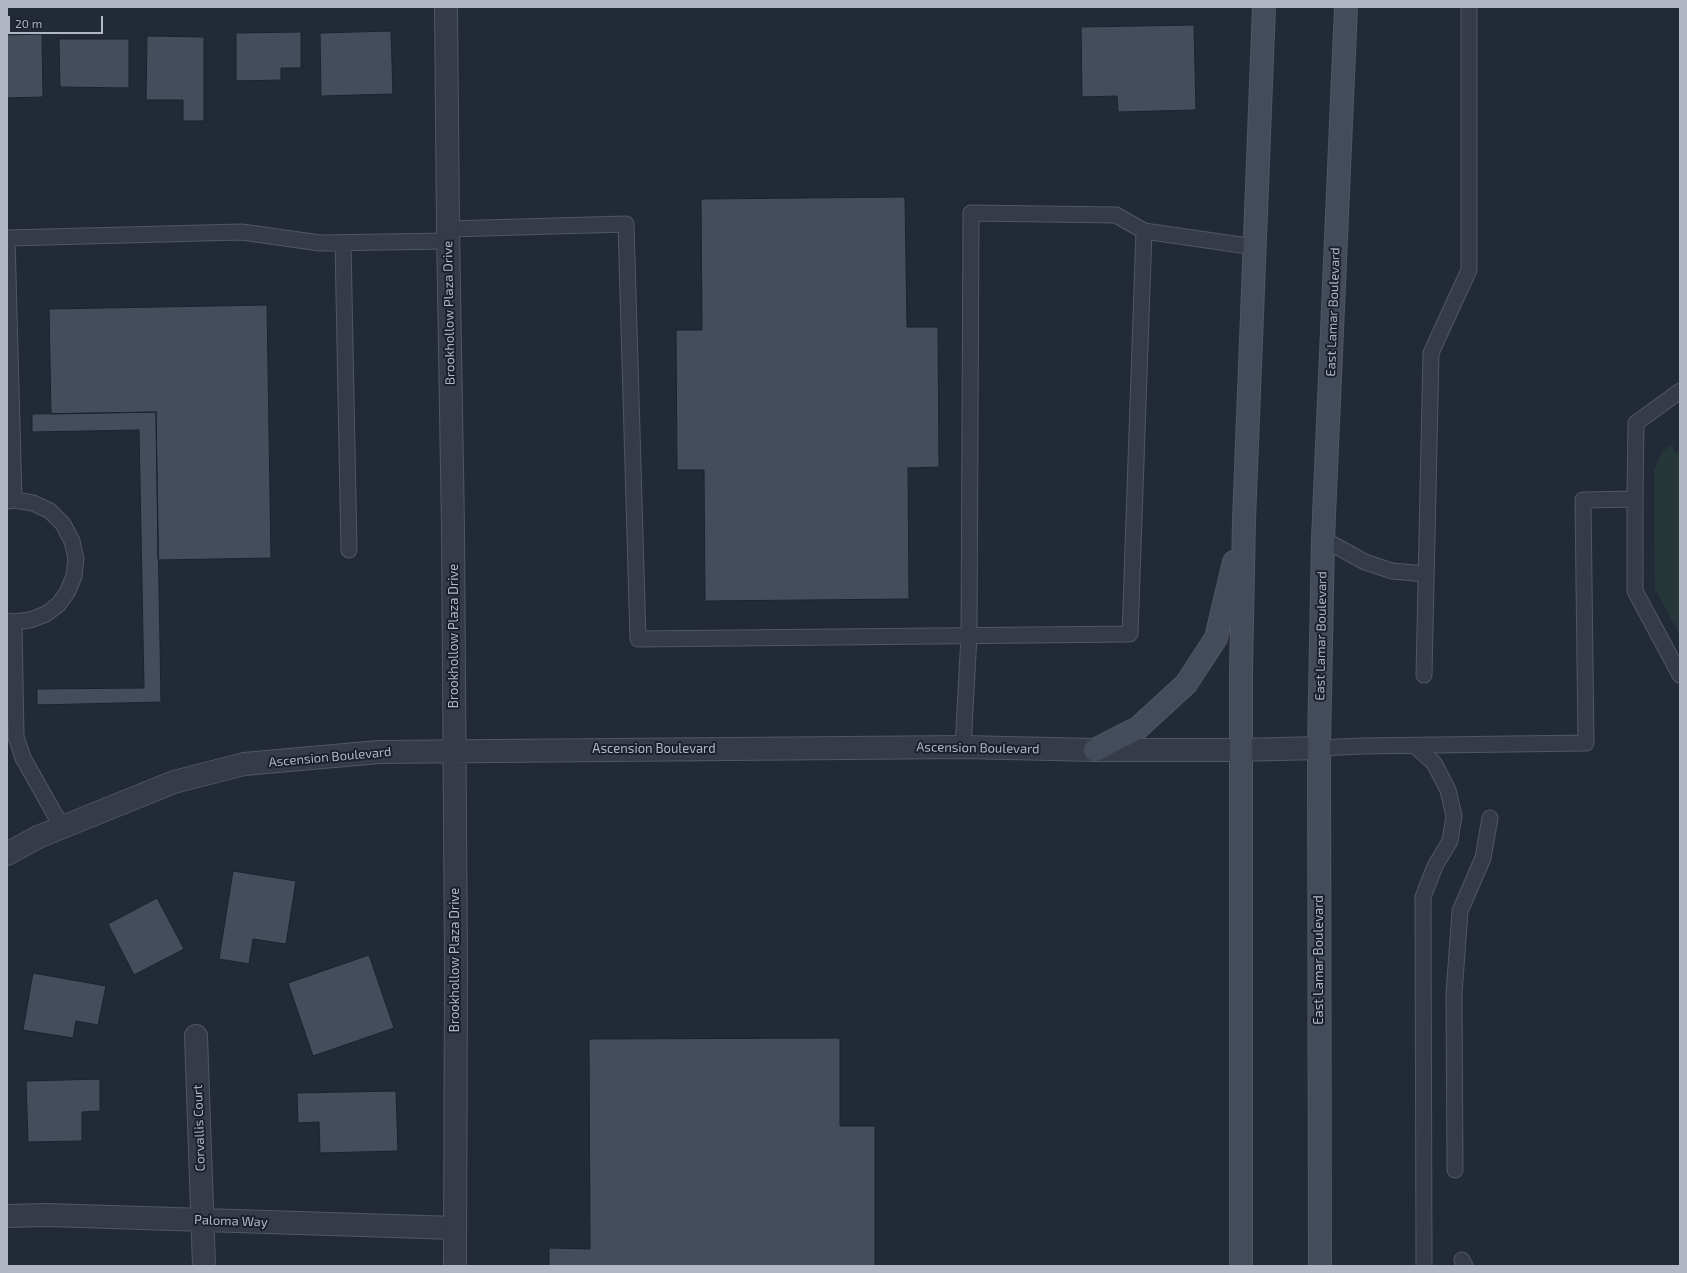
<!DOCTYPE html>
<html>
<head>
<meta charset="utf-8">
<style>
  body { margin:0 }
  #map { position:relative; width:1687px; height:1273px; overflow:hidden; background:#232a37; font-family:"Exo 2",sans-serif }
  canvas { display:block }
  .frame { position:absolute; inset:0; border:8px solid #b1b7c4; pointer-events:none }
  .scale { position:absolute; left:8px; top:16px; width:95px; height:18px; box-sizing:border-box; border:2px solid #b1b7c4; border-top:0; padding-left:5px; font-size:12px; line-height:14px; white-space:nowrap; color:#b1b7c4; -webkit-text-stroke:3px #1b212c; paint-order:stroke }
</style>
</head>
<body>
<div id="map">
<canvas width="1687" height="1273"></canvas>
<div class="frame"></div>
<div class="scale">20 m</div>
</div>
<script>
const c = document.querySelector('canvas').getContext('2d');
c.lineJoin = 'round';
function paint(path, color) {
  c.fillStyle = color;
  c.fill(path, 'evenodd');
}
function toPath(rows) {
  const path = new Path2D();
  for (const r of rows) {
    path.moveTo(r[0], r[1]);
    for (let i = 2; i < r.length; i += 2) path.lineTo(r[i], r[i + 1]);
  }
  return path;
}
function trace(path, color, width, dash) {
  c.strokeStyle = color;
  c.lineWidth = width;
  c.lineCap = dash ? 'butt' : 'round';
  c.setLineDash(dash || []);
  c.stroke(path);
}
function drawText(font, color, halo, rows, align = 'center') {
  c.font = font + ' "Exo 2",sans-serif';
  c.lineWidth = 4;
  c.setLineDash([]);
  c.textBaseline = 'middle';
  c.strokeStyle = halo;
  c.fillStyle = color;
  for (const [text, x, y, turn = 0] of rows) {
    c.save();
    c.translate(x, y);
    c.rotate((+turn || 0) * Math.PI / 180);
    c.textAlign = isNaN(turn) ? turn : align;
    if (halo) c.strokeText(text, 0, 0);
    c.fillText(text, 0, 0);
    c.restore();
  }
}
paint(toPath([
  [1672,444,1675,453,1680,451,1680,635,1655,589,1654,470,1661,453]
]), '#263739');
const building = toPath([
  [1194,25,1196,110,1118,112,1117,96,1082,97,1081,27,1194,25],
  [391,31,393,94,321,96,320,33,391,31],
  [301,32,301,68,281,68,281,80,236,81,236,33,301,32],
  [42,34,43,97,7,98,7,35,42,34],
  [147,36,204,37,204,121,183,121,183,100,146,100,147,36],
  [59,39,129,39,129,88,60,87,59,39],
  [905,197,907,327,938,327,939,467,908,468,909,599,705,601,704,470,677,470,676,330,702,330,701,199,905,197],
  [267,305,271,558,158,560,156,412,51,414,49,309,267,305],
  [156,412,161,702,37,705,37,689,144,688,139,430,32,432,32,414,156,412],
  [233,871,296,881,286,944,253,939,249,964,219,959,233,871],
  [157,898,184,949,134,975,108,924,157,898],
  [369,955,394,1028,313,1056,288,983,369,955],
  [33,973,106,986,98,1025,76,1021,73,1038,23,1030,33,973],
  [840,1038,840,1126,875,1126,875,1266,549,1266,549,1248,590,1249,589,1039,840,1038],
  [100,1079,100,1111,82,1112,82,1141,28,1142,26,1081,100,1079],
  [396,1091,398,1151,320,1153,319,1122,298,1123,297,1093,396,1091]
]);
paint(building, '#444d5b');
trace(building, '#1d232e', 1);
const service = toPath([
  [448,229,626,224,638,639,1130,634,1144,231],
  [343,243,349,550],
  [1680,391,1636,423,1635,499,1635,591,1680,675],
  [14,500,7,238,242,232,320,243,448,241],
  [7,501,14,500,33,503,50,511,63,524,72,541,76,559,74,576,68,591,59,604,46,614,30,620,14,622,7,621],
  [1323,539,1365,562,1392,571,1425,574],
  [14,622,16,737,23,758,62,827],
  [1424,675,1431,353,1469,270,1469,7],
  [1415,746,1434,763,1448,790,1454,816,1450,841,1435,866,1423,897,1424,1266],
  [963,747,969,636,971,213,1116,215,1144,231,1255,247],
  [1319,748,1361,746,1586,743,1583,500,1635,499],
  [1455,1170,1454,994,1460,911,1483,858,1490,818],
  [1462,1260,1465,1266]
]);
const minor = toPath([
  [196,1036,204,1266],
  [7,1216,48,1215,455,1228]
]);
const tertiary = toPath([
  [446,7,448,229,453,529,456,968,455,1266],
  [7,854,38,837,174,782,244,764,379,752,963,747,1095,750,1240,750,1319,748]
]);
const secondary = toPath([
  [1095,750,1138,728,1186,684,1216,638,1234,562],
  [1241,1266,1241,672,1244,520,1264,7],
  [1320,1266,1319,748,1323,539,1346,7]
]);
trace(service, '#515762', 17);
trace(minor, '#515762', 24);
trace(tertiary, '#515762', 24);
trace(secondary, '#515762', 24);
trace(service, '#363c47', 15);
trace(minor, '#363c47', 22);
trace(tertiary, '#363c47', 22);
trace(secondary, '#444b5a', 22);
drawText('13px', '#b1b7c4', '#1b212c', [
  ["East Lamar Boulevard",1333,312,-88],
  ["Brookhollow Plaza Drive",449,313,-91],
  ["Brookhollow Plaza Drive",454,636,-90],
  ["East Lamar Boulevard",1321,636,-89],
  ["Ascension Boulevard",978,748,1],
  ["Ascension Boulevard",654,749],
  ["Ascension Boulevard",330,757,-5],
  ["Brookhollow Plaza Drive",455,960,-90],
  ["East Lamar Boulevard",1319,960,-90],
  ["Corvallis Court",199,1128,-92],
  ["Paloma Way",231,1221,2]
]);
</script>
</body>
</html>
